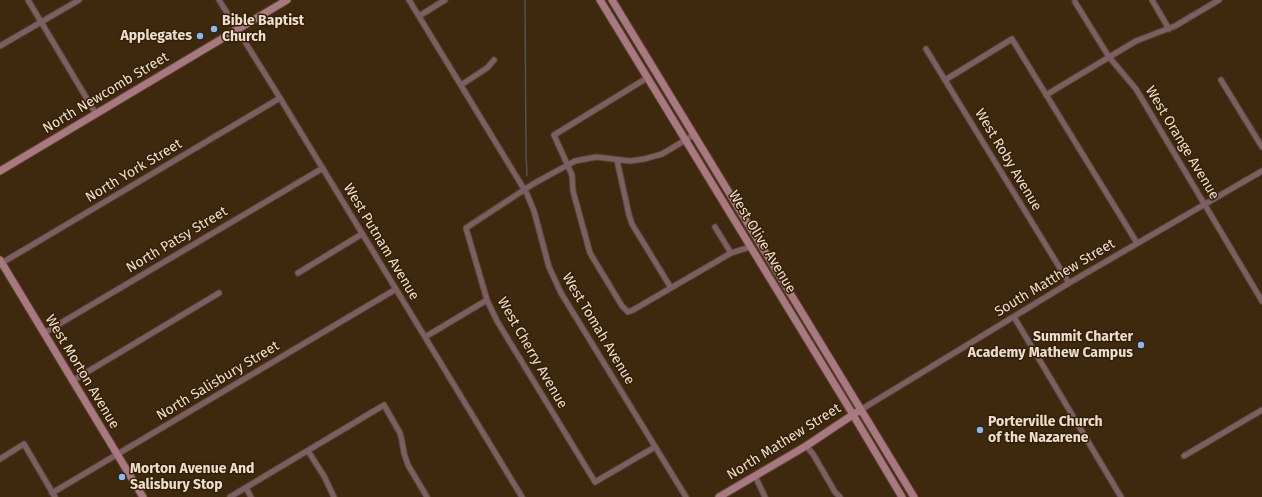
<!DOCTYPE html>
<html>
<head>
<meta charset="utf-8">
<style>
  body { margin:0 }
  canvas { display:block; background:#3e290f }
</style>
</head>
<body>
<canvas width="1262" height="497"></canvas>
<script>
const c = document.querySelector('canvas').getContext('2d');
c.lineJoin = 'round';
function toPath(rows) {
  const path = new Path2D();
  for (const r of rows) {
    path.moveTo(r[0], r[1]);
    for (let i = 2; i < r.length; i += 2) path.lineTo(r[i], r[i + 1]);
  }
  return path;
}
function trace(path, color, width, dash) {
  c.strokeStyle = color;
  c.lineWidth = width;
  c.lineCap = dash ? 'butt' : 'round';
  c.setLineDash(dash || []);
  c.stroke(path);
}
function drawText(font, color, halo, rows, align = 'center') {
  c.font = font + ' "Fira Sans",sans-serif';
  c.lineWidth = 3;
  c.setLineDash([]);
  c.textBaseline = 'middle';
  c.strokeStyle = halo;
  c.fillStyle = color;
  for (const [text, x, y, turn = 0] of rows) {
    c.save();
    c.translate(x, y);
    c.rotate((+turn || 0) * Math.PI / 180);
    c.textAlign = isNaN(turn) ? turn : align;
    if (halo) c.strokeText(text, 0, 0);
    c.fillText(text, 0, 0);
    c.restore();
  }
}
trace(toPath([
  [525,0,526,154,527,176]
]), '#475650', 1.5);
const street = toPath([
  [28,0,96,114],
  [219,0,280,98,522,497],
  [409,0,527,194,534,211,549,267,561,293,686,497],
  [1152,0,1169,29],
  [1075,2,1109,57,1136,89,1262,301],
  [419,16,445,0],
  [0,46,79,0],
  [926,49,1069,283],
  [647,78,554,135,572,175,573,191,590,253,622,306,628,312,633,310,731,253,750,247],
  [945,80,1012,39,1137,243],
  [1221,80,1262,147],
  [461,85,487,68,494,60],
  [1046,95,1136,41,1175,26,1219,0],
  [617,160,629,215,632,224,671,288],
  [715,227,731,253],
  [0,264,280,98],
  [298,273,362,234],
  [1014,317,1121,497],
  [44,333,323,168],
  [425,337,487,300],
  [72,381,219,293],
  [862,409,1069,283,1262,171],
  [806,446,813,454,835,492,840,497],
  [655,447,595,482,497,321,487,300,466,228,533,184,575,161,596,157,630,161,644,159,662,154,694,135],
  [308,451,324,476,334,497],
  [1184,456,1262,410],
  [0,459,24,444,55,497],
  [755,476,765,497],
  [246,488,251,497],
  [52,493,396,289],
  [230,497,384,405,400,433,402,441,404,453,408,465,427,497]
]);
const secondary = toPath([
  [600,0,849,408,902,497],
  [612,0,914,497],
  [0,171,287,0],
  [0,260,143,497],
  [719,497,806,446,857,412]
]);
trace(street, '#5a462e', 7);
trace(secondary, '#5a462e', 9);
trace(street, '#7c5e63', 5);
trace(secondary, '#a87980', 7);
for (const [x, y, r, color] of [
  [214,29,4,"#7fbdfa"],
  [200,36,4,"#7fbdfa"],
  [1141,345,4,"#7fbdfa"],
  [980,430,4,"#7fbdfa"],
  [122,477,4,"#7fbdfa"]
]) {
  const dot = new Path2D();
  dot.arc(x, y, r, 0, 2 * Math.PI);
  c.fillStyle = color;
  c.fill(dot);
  trace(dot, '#341f05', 1.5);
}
drawText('bold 14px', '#eddfd0', '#341f05', [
  ["Bible Baptist",222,21],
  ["Church",222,37],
  ["Applegates",192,36,"right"],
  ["Summit Charter",1133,337,"right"],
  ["Academy Mathew Campus",1133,353,"right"],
  ["Porterville Church",988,422],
  ["of the Nazarene",988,438],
  ["Morton Avenue And",130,469],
  ["Salisbury Stop",130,485]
], 'left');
drawText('14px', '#eddfd0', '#341f05', [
  ["North Newcomb Street",106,93,-31],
  ["West Orange Avenue",1182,143,59],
  ["West Roby Avenue",1008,160,59],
  ["North York Street",134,171,-31],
  ["North Patsy Street",177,240,-31],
  ["West Putnam Avenue",381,242,59],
  ["West Olive Avenue",762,242,59],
  ["South Matthew Street",1055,278,-31],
  ["West Tomah Avenue",598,329,59],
  ["West Cherry Avenue",532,353,60],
  ["West Morton Avenue",82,372,59],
  ["North Salisbury Street",218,381,-31],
  ["North Mathew Street",784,442,-32]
]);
</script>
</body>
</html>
